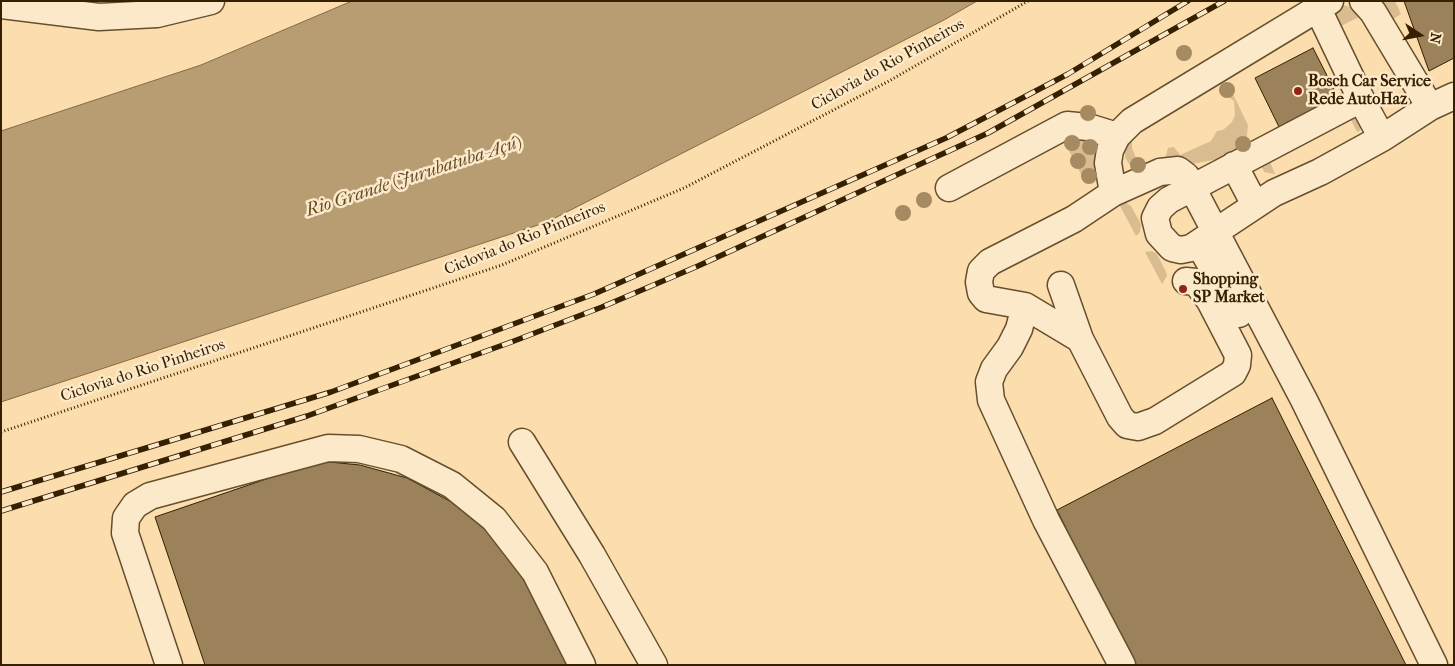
<!DOCTYPE html>
<html>
<head>
<meta charset="utf-8">
<style>
  body { margin:0 }
  #map { position:relative; width:1455px; height:666px; overflow:hidden; background:#fbddae; font-family:"IM FELL French Canon",serif }
  canvas { display:block }
  .frame { position:absolute; inset:0; border:2px solid #352000; pointer-events:none }
  .north { position:absolute; left:1395px; top:10px; width:50px; height:50px; -webkit-text-stroke:4px #fce9ca; paint-order:stroke; rotate:101deg; font-size:14px; font-weight:700; line-height:20px; text-align:center; color:#352000 }
  .north::after { content:''; display:block; margin:auto; width:18px; height:22px; background:#352000; clip-path:polygon(50% 0,100% 100%,50% 72%,0 100%) }
</style>
</head>
<body>
<div id="map">
<canvas width="1455" height="666"></canvas>
<div class="frame"></div>
<div class="north">N</div>
</div>
<script>
const context = document.querySelector('canvas').getContext('2d');
context.lineJoin = 'round';
function fill(path, color) { context.fillStyle = color; context.fill(path, 'evenodd'); }
const poly = rows => new Path2D(rows.map(r => 'M' + r).join(''));
function trace(path, color, width, dash) { context.strokeStyle = color; context.lineWidth = width; context.lineCap = dash ? 'butt' : 'round'; context.setLineDash(dash || []); context.stroke(path); }
function drawText(font, color, halo, rows, align = 'center') {
  context.font = font + ' "IM FELL French Canon",serif'; context.lineWidth = 5; context.setLineDash([]); context.textBaseline = 'middle'; context.strokeStyle = halo; context.fillStyle = color; for (const [text, x, y, turn = 0] of rows) {
    context.save(); context.translate(x, y); context.rotate((+turn || 0) * Math.PI / 180); context.textAlign = isNaN(turn) ? turn : align; if (halo) context.strokeText(text, 0, 0); context.fillText(text, 0, 0); context.restore();
  }
}
const green = poly([
  [1382,1,1395,1,1401,14,1392,20],
  [1344,5,1355,9,1361,16,1337,28,1333,12,1338,7],
  [1229,86,1248,125,1246,145,1234,156,1156,171,1141,171,1129,164,1125,157,1125,145,1132,139,1132,148,1136,158,1151,165,1166,156,1168,148,1174,147,1180,155,1211,141,1217,131,1223,130,1232,122,1235,115,1234,101,1219,90],
  [1350,109,1358,113,1362,121,1360,131,1357,132,1349,116,1268,157,1275,174,1264,172,1259,160,1264,152],
  [1061,135,1100,142,1100,176,1086,184],
  [1126,203,1131,206,1141,224,1140,232,1136,236,1119,204],
  [1152,251,1157,254,1166,272,1167,276,1162,284,1145,252]
]);
const water = poly([
  [352,1,977,1,944,20,547,222,1,402,1,131,201,65,352,1]
]);
const building = poly([
  [1404,1,1454,1,1454,58,1429,71,1404,1],
  [1313,48,1341,103,1282,133,1255,78,1313,48],
  [1272,398,1406,665,1134,665,1057,510,1272,398],
  [319,461,360,465,407,478,470,512,519,560,572,665,205,665,155,517,319,461]
]);
const path = poly([
  [1,432,502,265,684,188,889,81,1028,1]
]);
const minor = poly([
  [1363,1,1373,12,1430,107],
  [1,5,99,17,157,14,211,1],
  [1318,9,1361,99,1382,138],
  [1361,99,1169,200,1160,208,1155,218,1159,234,1172,248,1181,250,1191,248,1274,193,1320,172,1382,138,1430,107,1454,96],
  [1234,165,1255,205],
  [949,188,1067,125,1088,127,1117,136],
  [1113,193,1108,163,1110,150,1117,136,1132,121,1330,1],
  [1199,244,1239,314],
  [1186,281,1196,282,1210,301,1238,355,1237,365,1233,373,1155,421,1138,427,1127,425,1120,417,1080,339,1025,306,986,299,981,293,979,282,981,271,990,262,1074,219,1113,193,1160,172,1178,170,1186,176,1304,400,1434,665],
  [1061,285,1080,339],
  [1025,306,1019,329,1010,347,994,369,989,382,991,400,1046,520,1122,665],
  [522,442,592,555,654,665],
  [169,665,125,533,126,518,135,505,150,496,328,448,359,449,401,459,452,485,494,519,535,572,582,665]
]);
const rail = poly([
  [1,492,331,392,594,294,946,138,1068,74,1188,1],
  [1,511,307,416,514,341,602,307,698,266,988,133,1224,1]
]);
const trees = [
  [1184,53],
  [1227,90],
  [1088,113],
  [1072,143],
  [1243,144],
  [1090,147],
  [1078,161],
  [1138,165],
  [1089,176],
  [924,200],
  [903,213]
];
const markers = [
  [1298,91,5,"#8f2418"],
  [1183,289,5,"#8f2418"]
];
const streetNames = [
  ["Ciclovia do Rio Pinheiros",888,65,-29],
  ["Ciclovia do Rio Pinheiros",525,239,-22],
  ["Ciclovia do Rio Pinheiros",143,371,-18]
];
const poiNames = [
  ["Bosch Car Service",1308,82],
  ["Rede AutoHaz",1308,100],
  ["Shopping",1193,280],
  ["SP Market",1193,298]
];
const waterNames = [
  ["Rio Grande (Jurubatuba-Açú)",414,177,-18]
];
fill(green, '#d9bd90');
fill(water, '#b89d73');
trace(water, '#846b45', 1);
fill(building, '#9c825a');
trace(building, '#352000', 1);
trace(minor, '#664f2c', 29);
trace(path, '#352000', 3, [1, 2.5]);
trace(minor, '#fce9ca', 26);
trace(rail, '#352000', 5.5);
trace(rail, '#fce9ca', 4, [11]);
context.fillStyle = '#a58a62';
for (const [x, y] of trees) { context.beginPath(); context.arc(x, y, 8, 0, 2 * Math.PI); context.fill(); }
for (const [x, y, r, color] of markers) { const dot = new Path2D(); dot.arc(x, y, r, 0, 2 * Math.PI); context.fillStyle = color; context.fill(dot); trace(dot, '#fce9ca', 2); }
drawText('16px', '#352000', '#fce9ca', streetNames);
drawText('bold 16px', '#352000', '#fce9ca', poiNames, 'left');
drawText('italic 18px', '#634c28', '#fce9ca', waterNames);
</script>
</body>
</html>
